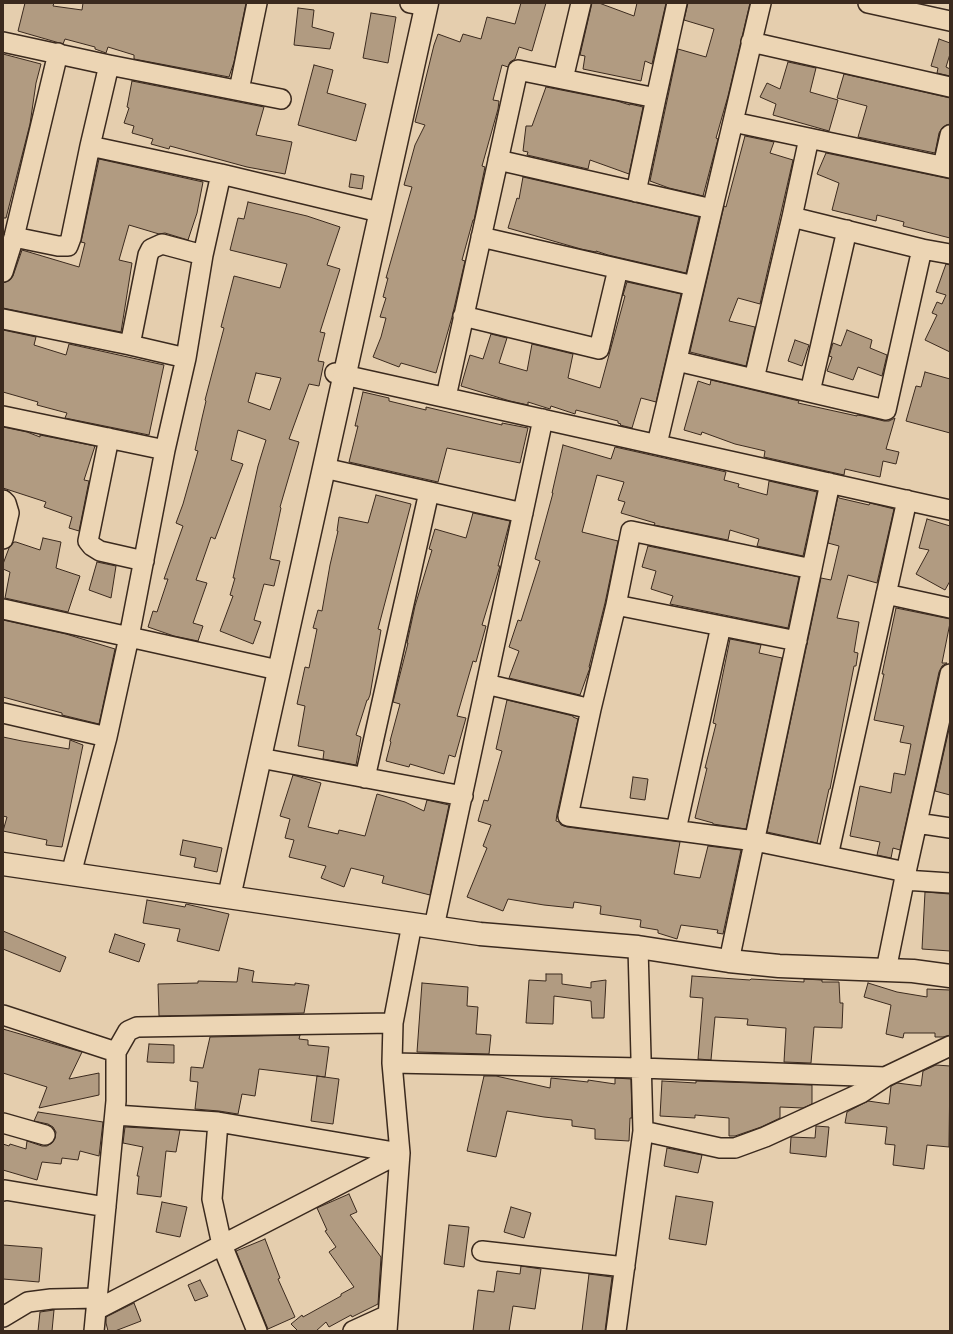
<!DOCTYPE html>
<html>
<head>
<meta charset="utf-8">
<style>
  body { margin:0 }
  #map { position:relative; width:953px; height:1334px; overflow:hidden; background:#e5ceae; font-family:Caveat,sans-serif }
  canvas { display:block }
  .frame { position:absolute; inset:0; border:4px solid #3b2a1e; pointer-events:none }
</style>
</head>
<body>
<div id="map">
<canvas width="953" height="1334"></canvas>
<div class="frame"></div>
</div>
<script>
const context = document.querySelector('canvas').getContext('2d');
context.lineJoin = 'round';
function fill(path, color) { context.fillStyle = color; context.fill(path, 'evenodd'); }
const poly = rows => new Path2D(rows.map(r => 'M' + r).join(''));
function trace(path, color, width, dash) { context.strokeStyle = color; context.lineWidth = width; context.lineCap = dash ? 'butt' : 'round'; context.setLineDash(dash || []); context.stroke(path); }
const building = poly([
  [25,3,54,3,53,6,82,10,83,3,246,3,234,62,229,77,134,59,134,55,108,47,106,53,95,49,95,47,65,39,63,44,18,31,25,3],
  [521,3,546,3,532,51,519,47,515,59,510,62,508,67,502,65,493,100,499,101,498,109,482,166,485,167,474,220,473,220,462,260,465,261,452,317,436,373,401,363,399,367,373,357,381,337,386,318,380,317,386,298,383,297,388,278,386,278,412,187,404,185,415,145,425,125,415,122,434,45,438,34,460,42,463,34,481,39,487,17,515,24,521,3],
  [592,3,599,3,634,16,637,3,666,3,652,64,645,61,641,81,583,69,585,56,580,55,592,3],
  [688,3,750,3,728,96,716,138,718,139,703,196,669,188,650,181,678,49,706,57,714,29,684,20,688,3],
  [298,8,314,10,312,27,334,33,330,49,294,45,298,8],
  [371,13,396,17,388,63,363,58,371,13],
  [939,39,950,43,950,54,946,67,950,69,950,76,937,73,938,68,931,66,939,39],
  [3,54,41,64,36,83,30,124,6,218,3,218,3,54],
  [788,62,816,68,810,92,838,100,829,131,773,115,776,104,760,97,767,83,780,89,788,62],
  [314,65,333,70,327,93,366,104,356,141,298,125,314,65],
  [844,74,950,98,950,124,946,125,942,128,939,133,935,153,858,137,867,106,837,98,844,74],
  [132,81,264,107,256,135,292,142,285,174,247,167,170,146,169,149,151,144,153,139,132,133,134,126,124,123,129,108,127,107,132,81],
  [546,87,617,101,630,105,630,104,643,107,629,174,590,160,588,169,527,155,528,152,523,151,526,126,532,126,546,87],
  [745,136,774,142,770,153,793,160,760,304,738,298,729,321,755,327,746,366,690,352,724,206,726,207,745,136],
  [826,153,950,179,950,238,903,226,904,222,877,215,876,221,832,210,839,183,817,174,826,153],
  [99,159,203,182,197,213,188,240,165,233,159,234,129,225,119,260,132,263,121,332,3,308,3,283,10,280,13,276,22,250,79,267,85,243,81,242,99,159],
  [351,174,364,176,362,189,349,187,351,174],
  [523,177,699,217,686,273,608,255,596,251,596,252,581,249,508,228,517,198,519,199,523,177],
  [248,202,307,216,340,227,327,265,340,269,320,332,325,333,318,361,324,362,319,386,309,384,289,439,299,442,280,507,281,508,270,559,280,561,274,586,264,584,254,620,261,622,253,644,220,631,233,596,230,595,235,578,233,578,258,466,266,440,238,430,231,460,243,464,215,539,211,537,196,580,207,583,193,623,203,626,198,641,174,636,148,627,153,611,157,612,168,579,164,579,183,526,176,523,183,504,198,451,195,450,202,418,206,401,205,400,224,328,221,327,234,276,280,288,287,264,230,250,238,218,244,219,248,202],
  [256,373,281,378,270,410,248,402,256,373],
  [946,264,950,265,950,352,925,340,937,315,932,313,937,302,942,304,946,295,936,292,946,264],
  [627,282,681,294,656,402,641,398,632,428,620,425,621,424,618,423,618,421,576,410,575,414,551,406,550,409,528,402,528,405,510,401,461,386,470,355,483,359,491,334,507,338,499,363,527,371,532,344,573,354,568,378,600,388,625,296,623,295,627,282],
  [3,330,36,337,34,345,66,355,69,344,164,365,149,435,65,418,67,413,37,405,38,402,3,392,3,330],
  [847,330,872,340,870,348,887,355,882,376,858,367,853,380,827,371,832,357,829,356,833,343,841,346,847,330],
  [795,340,809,345,802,366,788,361,795,340],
  [925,372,950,379,950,433,906,421,916,386,921,387,925,372],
  [711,380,799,401,798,403,857,416,857,415,863,416,884,421,889,421,895,418,886,449,899,452,896,464,883,461,880,477,845,469,844,475,764,457,765,451,735,444,702,432,701,435,684,430,698,381,710,385,711,380],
  [363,392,389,398,389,401,426,410,426,407,502,425,502,423,528,428,520,463,447,448,438,482,349,462,358,426,355,426,363,392],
  [3,427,27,432,40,437,40,435,95,446,84,480,89,481,79,531,69,528,72,517,44,507,46,502,3,488,3,427],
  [563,445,611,459,615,447,709,468,726,472,724,480,739,484,738,487,767,495,769,481,817,492,803,556,757,546,759,539,730,530,728,540,654,525,655,523,621,513,625,502,618,500,624,482,597,475,582,532,618,541,605,603,589,667,590,668,588,673,580,695,509,678,519,651,509,647,518,620,521,621,540,561,535,559,553,493,552,493,563,445],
  [376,495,411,504,378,629,381,630,370,695,368,700,367,700,356,735,361,737,356,765,323,759,324,751,298,746,305,706,297,704,305,667,309,668,317,629,313,628,318,610,322,611,330,565,338,531,337,531,339,517,368,523,376,495],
  [838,496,839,498,869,505,870,503,894,509,877,583,848,575,837,618,859,622,854,652,858,653,856,666,854,666,830,789,829,789,817,843,767,832,821,578,831,580,839,546,828,543,838,496],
  [473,513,510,521,498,566,500,566,482,625,486,626,476,662,473,661,457,716,466,718,455,757,449,755,444,774,410,764,409,767,386,761,391,742,390,741,400,704,393,702,408,643,407,643,415,606,432,550,429,549,435,529,466,538,473,513],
  [927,519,950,526,950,581,945,590,916,574,929,550,919,548,927,519],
  [43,538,61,542,56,568,80,576,68,612,5,598,10,572,3,569,3,564,9,548,14,542,16,542,40,550,43,538],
  [648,546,799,577,788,628,670,604,673,596,651,589,656,571,642,567,648,546],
  [97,562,116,566,111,598,89,590,97,562],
  [896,608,950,619,950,623,942,663,947,663,942,666,939,672,900,850,893,848,891,858,877,855,880,842,850,836,860,786,891,793,894,773,905,775,911,744,900,742,904,726,874,720,884,674,882,674,896,608],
  [3,620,66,634,115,649,99,724,62,715,62,713,3,697,3,620],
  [730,639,761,645,759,653,782,658,746,829,713,824,713,823,695,818,707,768,705,768,716,724,713,723,730,639],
  [507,700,573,716,573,717,578,719,557,814,556,821,559,822,561,825,567,827,680,842,674,874,700,878,708,846,741,850,723,934,717,933,718,930,681,925,677,939,658,933,658,930,640,927,641,920,600,914,601,906,574,902,573,908,544,905,508,899,503,911,467,897,487,848,483,846,491,825,478,821,484,800,488,801,502,751,496,749,507,700],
  [950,725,950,795,935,791,950,725],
  [3,737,22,741,69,749,70,740,83,745,62,847,46,845,47,840,3,831,7,817,3,816,3,737],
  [293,775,321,783,308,827,338,834,339,830,365,836,377,794,405,802,424,811,427,800,449,805,430,895,382,883,384,876,351,868,344,887,321,878,326,866,289,857,294,840,285,838,290,819,280,816,293,775],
  [633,777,648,779,645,800,630,798,633,777],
  [183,840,222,848,217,872,194,867,196,858,180,855,183,840],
  [925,892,950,894,950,951,922,949,925,892],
  [147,900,185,907,186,904,229,914,219,951,177,941,180,929,143,923,147,900],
  [3,931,66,957,60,972,3,949,3,931],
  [115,934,145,944,139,962,109,952,115,934],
  [239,968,254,971,252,982,295,985,295,983,309,985,304,1013,159,1016,158,984,198,983,198,981,237,982,239,968],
  [546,974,562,974,562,984,591,988,591,982,606,980,604,1018,592,1018,591,1001,554,996,553,1024,526,1023,529,980,546,981,546,974],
  [692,976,750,980,751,979,804,982,804,979,822,980,822,982,839,982,840,1003,843,1003,842,1028,814,1027,811,1063,784,1062,786,1028,747,1025,748,1019,715,1017,711,1060,698,1059,703,998,690,997,692,976],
  [422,983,468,987,467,1006,478,1007,476,1034,491,1035,489,1054,417,1052,422,983],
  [868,983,897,992,927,997,927,989,950,990,950,1035,943,1037,935,1037,935,1033,904,1033,903,1038,886,1034,891,1005,864,997,868,983],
  [3,1029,82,1052,69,1079,99,1073,99,1095,39,1108,47,1087,3,1073,3,1029],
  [300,1035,299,1039,308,1040,308,1045,329,1047,325,1077,259,1069,255,1096,242,1094,238,1114,219,1111,195,1109,198,1082,190,1081,191,1067,203,1068,210,1037,300,1035],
  [149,1044,174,1045,174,1063,147,1062,149,1044],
  [936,1065,950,1066,949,1147,927,1145,924,1169,893,1165,895,1145,885,1144,887,1127,845,1123,847,1112,868,1101,889,1104,891,1086,897,1083,921,1086,923,1071,936,1065],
  [317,1076,339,1079,333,1124,311,1121,317,1076],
  [484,1076,496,1076,550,1088,551,1078,588,1082,588,1080,615,1084,615,1078,631,1079,632,1118,630,1118,629,1141,595,1139,595,1129,572,1126,572,1120,544,1117,507,1111,496,1157,467,1151,484,1076],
  [662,1081,696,1083,696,1081,812,1085,812,1104,803,1108,780,1107,780,1118,761,1127,735,1136,729,1136,729,1118,695,1115,695,1118,660,1116,662,1081],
  [38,1112,103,1122,99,1156,80,1151,78,1160,62,1158,61,1164,42,1162,37,1180,3,1170,3,1144,9,1146,10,1144,26,1149,27,1141,42,1146,47,1146,52,1143,55,1138,56,1132,53,1127,48,1124,34,1121,38,1112],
  [816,1126,829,1127,826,1157,790,1153,791,1137,815,1138,816,1126],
  [125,1127,180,1130,176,1152,166,1151,161,1197,137,1194,139,1176,137,1176,143,1147,123,1143,125,1127],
  [667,1148,702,1155,698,1173,664,1166,667,1148],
  [349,1194,357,1212,350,1215,381,1257,378,1304,352,1317,351,1315,329,1327,326,1322,316,1331,298,1331,291,1324,302,1315,303,1317,341,1296,341,1294,354,1287,329,1252,336,1247,325,1231,327,1230,317,1208,349,1194],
  [676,1196,713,1202,706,1245,669,1239,676,1196],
  [162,1202,187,1207,180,1237,156,1232,162,1202],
  [511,1207,531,1213,524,1238,504,1232,511,1207],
  [449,1225,469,1227,464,1267,444,1264,449,1225],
  [265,1239,280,1278,278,1279,295,1317,268,1329,236,1251,265,1239],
  [3,1245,42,1248,39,1282,3,1279,3,1245],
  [521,1266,541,1269,535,1309,513,1306,509,1331,473,1331,478,1290,494,1292,497,1271,520,1274,521,1266],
  [589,1274,612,1277,605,1331,582,1331,589,1274],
  [200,1280,208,1296,195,1301,188,1285,200,1280],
  [134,1303,141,1321,115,1331,108,1331,106,1323,106,1317,134,1303],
  [54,1310,52,1331,38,1331,40,1312,54,1310]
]);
const minor = poly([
  [410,3,426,6],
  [868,3,950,21],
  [3,42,109,65,281,99],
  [751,42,950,87],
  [563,79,581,3],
  [239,90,257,3],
  [733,122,950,168],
  [809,138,792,217,922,249],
  [90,146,221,174],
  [498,160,712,209],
  [943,166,950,135],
  [636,192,656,98],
  [14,237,58,246,68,246,71,238,90,146,109,65],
  [481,237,694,286],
  [3,272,14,237,58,53],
  [463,316,599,349,618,269],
  [3,319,130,345,186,358],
  [130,345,148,255,151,249,162,244,203,255],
  [677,361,886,410,922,249,950,254],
  [335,373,950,510],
  [754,379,792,217],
  [810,392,847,230],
  [446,397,518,70,656,98,677,3],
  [3,416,165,450],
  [109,438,88,541,92,546,100,551,144,561],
  [657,444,761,3],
  [324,468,523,513],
  [3,500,6,503,9,513,3,539],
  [886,594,950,608],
  [616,605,631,531,812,569],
  [3,609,269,668],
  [486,684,591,709,568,816,755,841,906,872,886,970],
  [591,709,616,605,797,641],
  [3,713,107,737],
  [260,758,463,796],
  [365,778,429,492],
  [917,823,950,828],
  [676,830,721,626],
  [828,856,907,500],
  [906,872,950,674],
  [71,874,107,737,129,637,165,450,186,358,203,255,221,174,371,210],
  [904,880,950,883],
  [434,927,543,419],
  [729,961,830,483],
  [3,1015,116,1052,128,1031,137,1027,393,1023,412,924],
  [392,1063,641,1068,885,1077],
  [115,1115,218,1122,400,1153,392,1063,393,1023],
  [218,1122,212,1199,222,1245,257,1331],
  [3,1123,45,1135],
  [643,1131,720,1148,735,1148,765,1137,861,1093,885,1077,950,1046],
  [3,1191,5,1190,106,1207],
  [482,1251,625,1267],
  [96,1310,400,1153],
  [3,1317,28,1302,51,1299,97,1298],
  [94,1331,116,1101,116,1052],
  [353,1331,388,1315],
  [387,1331,400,1153],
  [616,1331,643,1131,638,947]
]);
const tertiary = poly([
  [3,864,480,934,638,947,729,961,779,966,913,971,950,976],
  [229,897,427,3]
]);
fill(building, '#b19b81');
trace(building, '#3b2a1e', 1);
trace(minor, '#3b2a1e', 22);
trace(tertiary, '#3b2a1e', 25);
trace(minor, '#ecd5b4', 19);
trace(tertiary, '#ecd5b4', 22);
</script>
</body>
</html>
